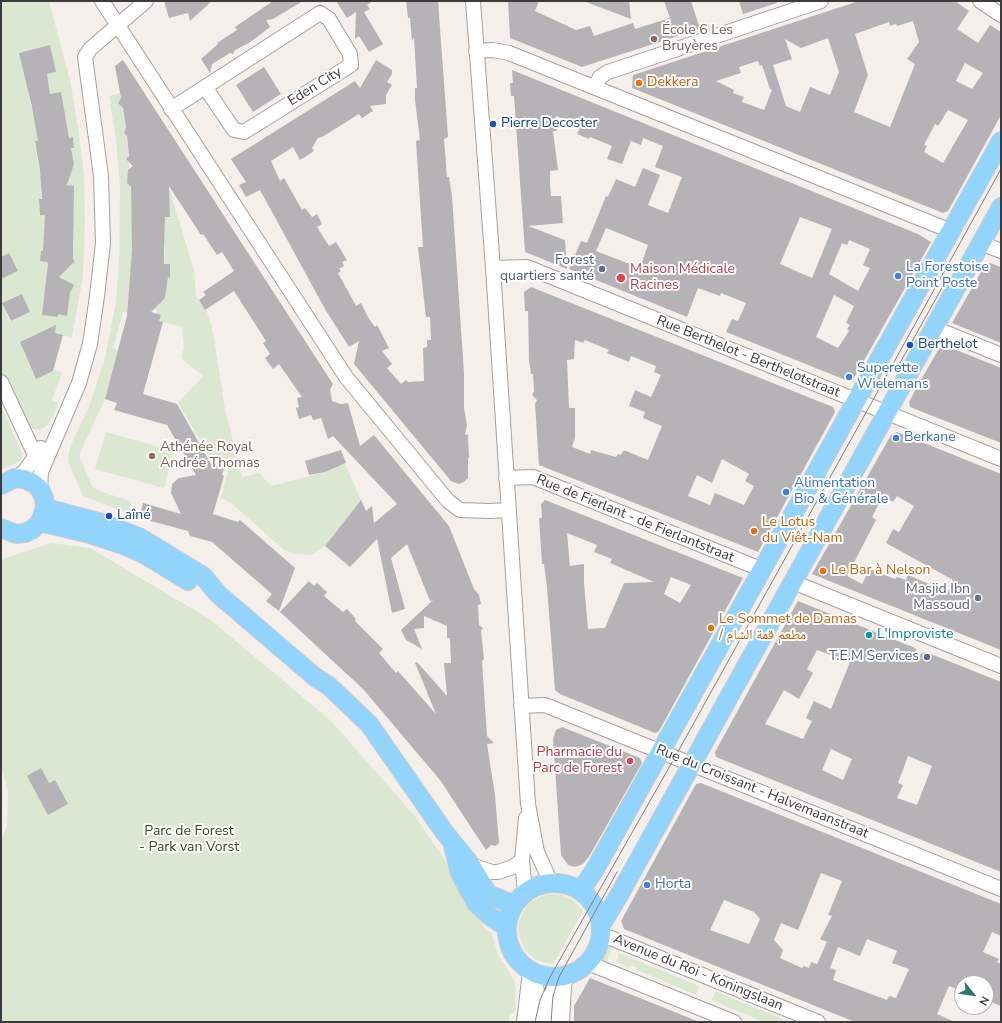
<!DOCTYPE html>
<html>
<head>
<meta charset="utf-8">
<style>
  body { margin:0 }
  #map { position:relative; width:1002px; height:1023px; overflow:hidden; background:#f4efeb; font-family:"Nunito Sans",sans-serif }
  canvas { display:block }
  .frame { position:absolute; inset:0; border:2px solid #3d3b3a; pointer-events:none }
  .north { position:absolute; left:954px; top:975px; width:40px; height:40px; box-sizing:border-box; background:#fff; border:1px solid #b1b1b0; border-radius:50%; rotate:120deg; font-size:11px; font-weight:700; line-height:16px; text-align:center; color:#3d3b3a }
  .north::after { content:''; display:block; margin:auto; width:14px; height:18px; background:#2f766d; clip-path:polygon(50% 0,100% 100%,50% 72%,0 100%) }
</style>
</head>
<body>
<div id="map">
<canvas width="1002" height="1023"></canvas>
<div class="frame"></div>
<div class="north">N</div>
</div>
<script>
const context = document.querySelector('canvas').getContext('2d');
context.lineJoin = 'round';
function fill(path, color) { context.fillStyle = color; context.fill(path, 'evenodd'); }
const poly = rows => new Path2D(rows.map(r => 'M' + r).join(''));
function trace(path, color, width, dash) { context.strokeStyle = color; context.lineWidth = width; context.lineCap = dash ? 'butt' : 'round'; context.setLineDash(dash || []); context.stroke(path); }
function drawText(font, color, halo, rows, align = 'center') {
  context.font = font + ' "Nunito Sans","Noto Naskh Arabic",sans-serif'; context.lineWidth = 4; context.setLineDash([]); context.textBaseline = 'middle'; context.strokeStyle = halo; context.fillStyle = color; for (const [text, x, y, turn = 0] of rows) {
    context.save(); context.translate(x, y); context.rotate((+turn || 0) * Math.PI / 180); context.textAlign = isNaN(turn) ? turn : align; if (halo) context.strokeText(text, 0, 0); context.fillText(text, 0, 0); context.restore();
  }
}
const green = poly([
  [1,1,49,1,70,80,78,127,84,174,85,222,83,276,72,337,41,332,20,342,36,379,55,370,62,373,52,400,59,403,49,424,40,430,33,429,25,423,1,371,1,279,18,271,9,253,1,257],
  [50,45,56,72,35,77,19,53],
  [50,92,50,94,31,107,29,95],
  [73,137,74,148,69,149,74,159,74,166,39,170,35,141],
  [68,182,68,185,74,186,74,197,41,199,41,186],
  [44,226,74,230,73,259,75,261,69,267,47,264,47,262,40,261,41,251,44,251],
  [46,282,49,282,67,315,58,314,57,317,42,315,48,290,45,290],
  [22,294,30,312,10,322,2,303],
  [120,93,126,129,125,133,127,137,132,208,130,210,132,216,132,249,128,312,123,312,113,348,118,350,105,399,80,453,80,458,92,486,97,490,130,501,131,504,128,513,83,496,69,464,68,458,70,447,90,404,105,358,116,302,119,260,120,189,116,139,109,96],
  [169,187,194,271,196,296,207,312,213,332,225,409,242,477,259,473,271,486,325,472,345,464,361,500,325,546,311,555,294,554,283,549,231,503,221,498,229,467,212,461,178,403,203,376,181,358,184,348,182,327,159,321,161,315,156,314,157,310,149,308,150,306,157,307,158,300,164,300,166,293,162,293,164,277,170,277,170,264,164,264,165,251,161,228,165,228,165,223,159,217,170,217],
  [1,405,23,455,20,461,1,470],
  [106,432,174,451,164,488,95,469],
  [51,543,90,548,211,620,331,721,414,815,445,860,459,886,485,921,482,925,492,934,498,955,515,982,516,1010,509,1016,509,1022,1,1022,1,840,7,826,8,792,1,764,1,561,5,558],
  [553,894,562,895,572,899,583,911,553,964,548,963,536,960,525,950,519,936,518,926,521,916,528,904,541,896],
  [607,944,614,944,605,965,599,960],
  [619,953,699,986,696,995,637,970,638,968,631,965,629,967,616,962],
  [715,991,790,1022,764,1022,711,1000,715,994]
]);
const building = poly([
  [164,1,212,1,190,21,188,13,169,18],
  [273,1,303,1,273,19,266,20,270,27,249,43,235,50,233,54,230,53,212,64,210,73,201,59,218,44,217,43,237,30,235,27],
  [336,1,373,1,367,5,370,9,364,12,383,44,369,52,359,36,355,39,356,12,347,18],
  [406,1,438,1,448,137,444,139,447,177,449,177,452,196,464,373,464,408,467,425,465,434,468,435,469,458,468,458,468,478,464,482,459,484,451,481,354,364,359,341,349,347,325,309,260,190,246,197,239,185,246,182,231,159,355,81,360,88,376,60,392,70,392,74,387,82,392,85,386,95,386,104,370,106,373,111,362,118,359,114,322,137,318,138,312,148,314,151,300,160,293,147,271,161,280,181,284,178,302,210,305,208,312,217,317,214,322,224,317,227,329,246,336,242,347,260,342,262,344,266,339,269,341,271,338,273,356,306,361,303,369,319,375,327,377,325,389,348,382,351,392,364,387,368,401,384,406,380,408,382,424,381,423,348,427,347,427,340,431,340,430,317,426,317,418,247,423,247,416,141,420,140,415,100,415,88,417,88,414,38,412,41,410,18,408,18],
  [508,1,539,1,535,11,576,30,590,26,594,36,633,23,635,29,670,18,664,1,691,1,700,29,582,67,510,38],
  [586,1,629,1,631,19,586,2],
  [739,1,776,1,777,3,743,14],
  [859,1,955,1,969,11,957,29,978,43,990,25,1001,32,1001,115,948,211,943,213,632,88,633,75],
  [913,21,919,42,907,59,915,64,890,127,854,112,868,75,855,34,889,22,890,26,896,24,897,26],
  [828,38,839,72,830,95,810,87,800,112,786,106,773,65,792,59,785,39,801,48],
  [758,61,760,66,762,65,770,89,772,90,764,110,742,102,744,97,733,93,734,90,716,81,741,73,739,67],
  [965,63,983,73,972,89,956,81],
  [948,110,968,120,943,163,924,152,927,146,924,145,935,124,938,126],
  [50,45,56,72,47,74,50,94,61,92,69,138,73,137,74,148,71,148,74,164,67,185,74,186,73,259,75,261,59,277,74,285,70,293,67,316,58,314,58,317,42,315,48,264,47,262,40,261,41,251,43,251,45,215,40,215,39,199,42,199,40,170,35,141,38,141,32,107,19,53],
  [123,60,331,381,333,384,330,389,332,401,341,404,348,403,360,446,374,435,449,526,474,589,479,595,481,604,478,605,479,625,483,628,481,631,484,659,482,661,487,736,494,743,487,744,495,795,499,843,495,846,491,845,486,850,440,780,363,689,280,612,309,581,314,586,317,583,327,592,324,596,343,612,347,609,356,619,355,621,383,649,379,653,396,673,398,671,436,714,415,663,417,662,447,696,444,663,451,663,450,638,447,638,447,626,424,616,424,628,414,629,422,649,406,640,401,630,433,600,430,601,407,544,391,558,405,609,392,613,377,539,350,567,325,546,361,500,366,511,372,506,374,523,397,504,333,436,328,439,321,418,313,420,311,415,299,419,296,408,299,407,297,398,302,397,279,364,273,369,265,358,270,354,263,343,266,341,234,291,205,310,199,300,206,295,203,292,234,271,222,252,217,255,203,234,201,235,169,186,170,217,165,217,164,250,164,264,170,264,170,278,168,277,165,298,151,312,161,315,159,321,163,322,143,394,177,404,211,464,224,468,222,475,224,476,213,514,238,522,240,520,295,568,279,611,266,601,272,594,212,542,190,536,188,531,139,518,143,503,181,514,171,493,172,484,179,478,196,475,167,425,114,410,117,403,105,399,127,316,132,249,131,187,127,183,128,170,133,166,126,159,129,156,127,136,124,133,126,128,123,108,118,103,121,98,115,66],
  [264,67,281,94,253,112,236,85],
  [512,70,918,234,931,242,853,380,848,381,726,332,732,319,738,321,746,303,721,293,720,296,698,288,687,317,569,269,581,241,587,243,606,196,608,197,616,179,635,187,643,168,660,175,648,205,668,213,682,177,655,167,663,146,643,138,641,145,631,141,622,164,607,159,612,146,590,137,589,139,577,134,581,126,556,116,557,131,553,131,558,170,550,171,550,185,551,196,561,196,563,223,528,226,565,240,567,269,525,252,514,96,511,96,510,83,513,83],
  [800,217,832,229,812,278,780,264],
  [606,228,648,245,640,268,596,251],
  [849,240,870,249,863,265,870,268,858,291,829,274,842,243,847,245],
  [834,295,854,306,846,323,850,325,847,329,849,331,838,348,816,337],
  [9,253,18,271,1,279,1,257],
  [990,263,1001,267,1001,343,952,323,985,265],
  [531,287,833,407,835,412,758,552,539,465,535,404,537,400,532,395,534,391,533,374,531,374,529,360,528,311,525,311,524,292],
  [575,340,583,343,585,340,609,350,607,353,629,362,631,356,656,366,654,372,661,375,651,397,635,390,629,406,645,412,643,418,662,426,648,460,626,451,623,451,621,455,618,454,616,457,591,450,590,454,572,447,575,438,575,408,569,408,567,360,574,359],
  [722,459,749,474,745,481,754,486,744,505,715,493,710,505,688,496,697,475,712,483],
  [22,294,30,312,11,321,2,303],
  [56,325,55,333,63,335,53,371,36,379,20,342],
  [944,345,1001,368,1001,443,910,407,909,402,918,385,940,347],
  [897,432,1001,474,1001,650,812,574,891,435],
  [883,496,893,502,897,496,914,506,899,532,893,529,886,543,953,580,948,592,908,575,906,580,897,577,895,579,870,569,862,584,847,576,876,520,872,517],
  [341,450,346,463,325,472,309,475,305,461],
  [545,500,743,578,659,731,655,733,560,694,555,690,547,587,544,564,542,564,539,518,542,518,541,504],
  [567,533,597,545,594,552,612,559,610,563,654,582,624,583,605,628,588,629,584,583,584,564,570,566],
  [671,577,691,585,680,603,664,594],
  [798,601,915,648,918,655,926,652,1001,682,1001,872,716,757,715,752],
  [817,650,850,662,831,709,814,701,806,718,812,721,803,739,765,724,784,690,799,699,813,673,807,669],
  [831,749,852,759,843,780,822,770],
  [908,756,932,766,917,805,897,798,903,785,898,783],
  [562,727,640,758,642,763,590,855,583,864,575,867,568,865,561,855,553,739,556,730],
  [41,768,49,783,55,780,68,804,48,815,27,776],
  [701,783,1001,904,1001,936,992,932,983,952,999,959,997,962,1001,964,1001,1006,986,1000,986,983,962,983,962,991,949,986,937,1014,955,1022,855,1022,624,929,621,921,696,784],
  [821,873,842,881,828,915,832,916,820,939,827,942,817,964,811,962,809,968,804,966,802,968,780,958,783,950,774,940,781,923,798,930],
  [724,900,754,912,760,919,749,944,710,930],
  [867,939,897,951,892,963,909,969,896,998,889,996,887,1000,833,980,836,970,830,968,838,947,860,956],
  [590,978,697,1021,697,1022,574,1022,574,1006]
]);
const minor = poly([
  [102,1,346,377,448,501,460,510,490,511,508,510],
  [473,1,493,268,528,804,537,852,551,883],
  [980,1,1001,15],
  [476,51,493,50,509,53,951,231],
  [595,87,600,77,608,72,821,1],
  [171,109,320,13,329,19,350,54,351,65,244,132,234,130,205,87],
  [981,243,1001,251],
  [493,268,527,267,1001,459],
  [934,328,1001,355],
  [1,382,35,455],
  [15,478,24,472,41,448],
  [506,478,533,477,763,570],
  [40,489,41,472,79,383,90,344,97,296,103,243,101,176,85,57,90,49,146,1],
  [793,582,1001,666],
  [521,706,545,705,1001,889],
  [471,865,492,872,498,872,513,867,522,860],
  [525,893,522,860,526,818],
  [601,934,818,1022],
  [588,963,734,1022],
  [531,971,540,1000,536,1022],
  [524,1022,530,972],
  [549,1022,551,995,559,977],
  [562,1022,564,985,567,975]
]);
const major = poly([
  [1,485,15,478,24,479,33,483,40,489,44,498,45,508,40,522,33,529,25,533,16,534,1,528],
  [45,508,102,523,139,537,203,576,218,594,315,677,329,686,369,724,445,833,471,865,488,894,514,905],
  [40,522,90,534,126,546,144,554,188,581],
  [453,846,460,873,476,903,491,917,507,927],
  '507 930a47 47 0 1 1 94 0a47 47 0 1 1-94 0Z',
  [579,890,585,884,594,871,1001,141],
  [601,925,618,897,1001,207]
]);
const tram = poly([
  [900,363,943,286],
  [535,1022,540,1000,550,977,675,757,1001,169],
  [551,1022,553,996,559,977,617,872]
]);
const markers = [
  [654,39,4,"#8d6e63"],
  [639,83,4,"#e8710a"],
  [493,124,4,"#1a4fb4"],
  [602,269,4,"#5c6f8a"],
  [898,276,4,"#3f7fe0"],
  [621,278,5,"#e0444e"],
  [910,345,4,"#1a4fb4"],
  [849,377,4,"#3f7fe0"],
  [896,438,4,"#3f7fe0"],
  [152,456,4,"#8d6e63"],
  [786,492,4,"#3f7fe0"],
  [109,516,4,"#1a4fb4"],
  [754,531,4,"#e8710a"],
  [823,571,4,"#e8710a"],
  [978,598,4,"#6b7280"],
  [711,628,4,"#e8710a"],
  [869,635,4,"#0f9aa8"],
  [927,657,4,"#5c6f8a"],
  [630,761,4,"#e0444e"],
  [647,885,4,"#3f7fe0"]
];
const educationNames = [
  ["École 6 Les",662,31],
  ["Bruyères",662,47],
  ["Athénée Royal",160,448],
  ["Andrée Thomas",160,464]
];
const foodNames = [
  ["Dekkera",647,83],
  ["Le Lotus",762,523],
  ["du Viêt-Nam",762,539],
  ["Le Bar à Nelson",831,571],
  ["Le Sommet de Damas",719,620],
  ["/ مطعم قمة الشام",719,636]
];
const streetNames = [
  ["Eden City",315,87,-32],
  ["Rue Berthelot - Berthelotstraat",748,357,22],
  ["Rue de Fierlant - de Fierlantstraat",635,519,22],
  ["Rue du Croissant - Halvemaanstraat",762,792,22],
  ["Avenue du Roi - Koningslaan",698,973,22]
];
const transitNames = [
  ["Pierre Decoster",501,124],
  ["Berthelot",918,345],
  ["Laîné",117,516]
];
const serviceNames = [
  ["Forest",594,261],
  ["quartiers santé",594,277],
  ["T.E.M Services",919,657]
];
const shopNames = [
  ["La Forestoise",906,268],
  ["Point Poste",906,284],
  ["Superette",857,369],
  ["Wielemans",857,385],
  ["Berkane",904,438],
  ["Alimentation",794,484],
  ["Bio & Générale",794,500],
  ["Horta",655,885]
];
const healthNames = [
  ["Maison Médicale",630,270],
  ["Racines",630,286],
  ["Pharmacie du",622,753,"right"],
  ["Parc de Forest",622,769,"right"]
];
const worshipNames = [
  ["Masjid Ibn",970,590],
  ["Massoud",970,606]
];
const cultureNames = [
  ["L'Improviste",877,635]
];
const parkNames = [
  ["Parc de Forest",189,832],
  ["- Park van Vorst",189,848]
];
fill(green, '#dce7d1');
fill(building, '#b6b3b7');
trace(minor, '#a5a09d', 16);
trace(major, '#cdcccc', 20);
trace(minor, '#fff', 14);
trace(major, '#92d4fb', 18);
trace(tram, '#84817f', 1);
for (const [x, y, r, color] of markers) { const dot = new Path2D(); dot.arc(x, y, r, 0, 2 * Math.PI); context.fillStyle = color; context.fill(dot); trace(dot, '#fff', 1.5); }
drawText('14px', '#785e54', '#fff', educationNames, 'left');
drawText('14px', '#c56008', '#fff', foodNames, 'left');
drawText('14px', '#3d3b3a', '#fff', streetNames);
drawText('14px', '#164399', '#fff', transitNames, 'left');
drawText('14px', '#4e5e75', '#fff', serviceNames, 'right');
drawText('14px', '#366cbe', '#fff', shopNames, 'left');
drawText('14px', '#be3a42', '#fff', healthNames, 'left');
drawText('14px', '#5b616d', '#fff', worshipNames, 'right');
drawText('14px', '#0d838f', '#fff', cultureNames, 'left');
drawText('14px', '#364c19', '#fff', parkNames);
</script>
</body>
</html>
